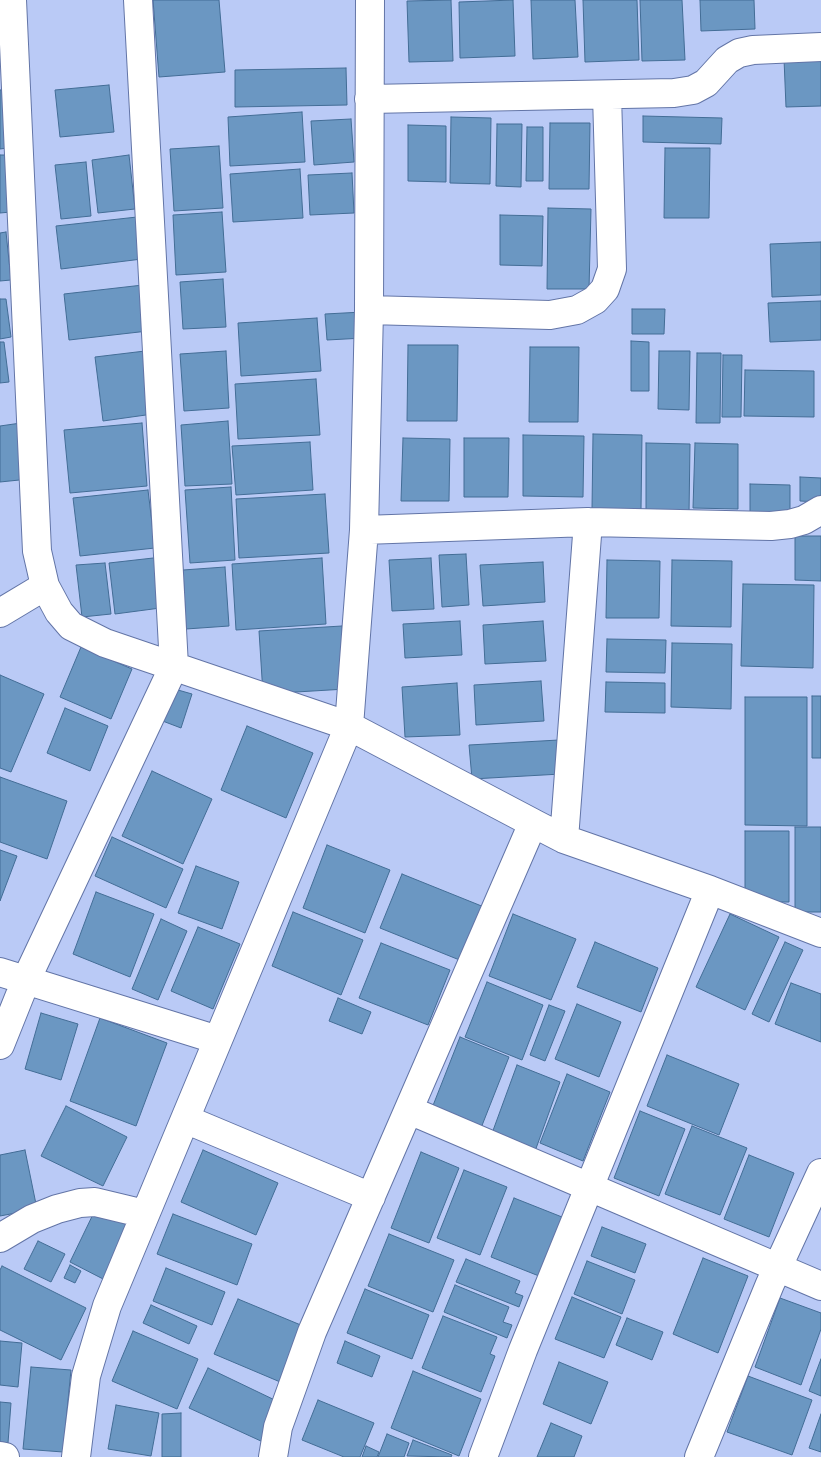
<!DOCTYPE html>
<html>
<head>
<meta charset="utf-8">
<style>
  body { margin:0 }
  canvas { display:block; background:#bacaf6 }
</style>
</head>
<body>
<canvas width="821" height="1457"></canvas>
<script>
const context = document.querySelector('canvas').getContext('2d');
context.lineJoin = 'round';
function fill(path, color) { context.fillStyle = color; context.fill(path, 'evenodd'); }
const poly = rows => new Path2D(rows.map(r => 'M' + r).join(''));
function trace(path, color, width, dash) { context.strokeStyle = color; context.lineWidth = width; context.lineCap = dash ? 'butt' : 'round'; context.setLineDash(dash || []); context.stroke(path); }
const building = poly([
  [153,0,219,0,225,72,159,77,153,0],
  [451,0,453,61,409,62,407,1,451,0],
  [513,0,515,56,460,58,459,2,513,0],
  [531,0,575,0,578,57,533,59,531,0],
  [583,0,637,0,639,60,585,62,583,0],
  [640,0,682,0,685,60,642,61,640,0],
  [700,0,754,0,755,29,701,31,700,0],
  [821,58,821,106,786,107,784,59,821,58],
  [346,68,347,105,235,107,235,70,346,68],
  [109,85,114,132,60,137,55,90,109,85],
  [9,89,15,147,0,149,0,90,9,89],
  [302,112,305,162,230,166,228,117,302,112],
  [643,116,722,118,721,144,643,142,643,116],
  [451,117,491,118,490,184,450,183,451,117],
  [351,119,354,162,314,165,311,121,351,119],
  [550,123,590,123,589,189,549,189,550,123],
  [497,124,522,124,521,187,496,186,497,124],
  [408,125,446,126,446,182,408,181,408,125],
  [527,127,543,127,543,181,526,181,527,127],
  [219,146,223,208,174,211,170,149,219,146],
  [665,148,710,148,709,218,664,218,665,148],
  [0,155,5,155,11,212,0,213,0,155],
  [129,155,135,209,98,213,92,160,129,155],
  [86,162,91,216,61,219,55,165,86,162],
  [300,169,303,218,233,222,230,174,300,169],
  [352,173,354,213,310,215,308,175,352,173],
  [548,208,591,209,589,289,547,289,548,208],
  [222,212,226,272,176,275,173,215,222,212],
  [500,215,543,216,542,266,500,265,500,215],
  [137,217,142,259,61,269,56,226,137,217],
  [6,232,11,280,0,281,0,233,6,232],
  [821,242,821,295,772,297,770,244,821,242],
  [223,279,226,327,183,329,180,282,223,279],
  [143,285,148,331,69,340,64,294,143,285],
  [0,299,6,299,11,337,0,339,0,299],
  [821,301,821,340,770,342,768,303,821,301],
  [632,309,665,309,664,334,632,334,632,309],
  [363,312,364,338,327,340,325,314,363,312],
  [317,318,321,371,241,376,238,323,317,318],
  [631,341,649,342,649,391,631,391,631,341],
  [0,342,4,342,9,382,0,383,0,342],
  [408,345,458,345,457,421,407,421,408,345],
  [530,347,579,347,578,422,529,422,530,347],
  [145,351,153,414,103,421,95,357,145,351],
  [226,351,229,408,184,411,180,354,226,351],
  [659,351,690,351,689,410,658,409,659,351],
  [697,353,721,353,720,423,696,423,697,353],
  [723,355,742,355,741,417,722,417,723,355],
  [745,370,814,371,814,417,744,416,745,370],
  [316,379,320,435,238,439,235,384,316,379],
  [228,421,232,484,185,486,181,425,228,421],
  [21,423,29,479,0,482,0,426,21,423],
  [142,423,147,486,70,493,64,430,142,423],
  [593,434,642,435,641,510,592,509,593,434],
  [523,435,584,436,583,497,523,496,523,435],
  [403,438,450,439,449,501,401,501,403,438],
  [464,438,509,438,508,497,464,497,464,438],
  [310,442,313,490,236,495,232,446,310,442],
  [646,443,690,444,689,514,646,513,646,443],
  [695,443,738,444,738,509,693,508,695,443],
  [800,477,821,478,821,502,800,501,800,477],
  [750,484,790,485,790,518,750,517,750,484],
  [231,487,235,560,190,563,185,490,231,487],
  [148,490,155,548,80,556,73,498,148,490],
  [325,494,329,553,239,558,236,499,325,494],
  [795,536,821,536,821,581,795,580,795,536],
  [466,554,469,605,442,607,439,555,466,554],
  [162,557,168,607,115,614,109,563,162,557],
  [322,558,326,624,236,630,232,564,322,558],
  [431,558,434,609,392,611,389,560,431,558],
  [607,560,660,561,659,618,606,618,607,560],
  [672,560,732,561,731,627,671,626,672,560],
  [543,562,545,602,483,606,480,565,543,562],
  [105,563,111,614,82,617,76,565,105,563],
  [225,567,229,626,186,629,183,570,225,567],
  [743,584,814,585,813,668,741,666,743,584],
  [460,621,462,655,405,658,403,624,460,621],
  [543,621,546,661,485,664,483,625,543,621],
  [342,626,346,689,263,694,259,631,342,626],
  [607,639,666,640,665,673,606,672,607,639],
  [672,643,732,644,731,709,671,707,672,643],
  [81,647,132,669,111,719,60,697,81,647],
  [0,675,44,694,11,772,0,768,0,675],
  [541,681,544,721,476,725,474,685,541,681],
  [606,682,665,683,665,713,605,712,606,682],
  [457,683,460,735,405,737,402,687,457,683],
  [171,688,192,694,181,728,160,720,171,688],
  [812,696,821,696,821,758,812,758,812,696],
  [745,697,807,697,807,826,745,825,745,697],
  [65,708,108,726,90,771,47,753,65,708],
  [247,726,313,753,286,818,221,790,247,726],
  [559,740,561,774,472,779,469,745,559,740],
  [152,771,212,799,183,864,122,836,152,771],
  [0,777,67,801,47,859,0,842,0,777],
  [795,827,821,827,821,912,795,912,795,827],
  [745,831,789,831,789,902,745,902,745,831],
  [112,837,183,869,166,908,95,876,112,837],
  [327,845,390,870,365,933,303,908,327,845],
  [0,850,17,856,0,901,0,850],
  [196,866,239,882,222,929,178,913,196,866],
  [402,874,489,909,467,963,380,928,402,874],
  [96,892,154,914,130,977,73,954,96,892],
  [293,912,363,940,341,995,272,966,293,912],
  [513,914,576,939,551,1000,489,976,513,914],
  [730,914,779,937,745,1010,696,987,730,914],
  [161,919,187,931,158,1000,132,989,161,919],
  [198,927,240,944,213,1009,171,991,198,927],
  [595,942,658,968,641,1012,577,987,595,942],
  [785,942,803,950,769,1022,752,1014,785,942],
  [381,943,450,970,428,1025,359,998,381,943],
  [487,982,543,1005,522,1060,465,1037,487,982],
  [791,983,821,994,821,1042,775,1024,791,983],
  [338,998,371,1012,362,1034,329,1021,338,998],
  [577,1004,621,1022,599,1077,555,1059,577,1004],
  [549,1005,565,1011,545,1061,530,1055,549,1005],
  [41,1013,78,1024,61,1080,25,1069,41,1013],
  [100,1018,167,1043,136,1126,70,1101,100,1018],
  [460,1037,509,1057,481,1128,432,1108,460,1037],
  [667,1055,739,1084,719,1135,647,1106,667,1055],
  [517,1065,560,1082,534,1154,491,1136,517,1065],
  [567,1074,610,1092,583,1161,540,1143,567,1074],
  [66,1106,127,1137,103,1186,41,1156,66,1106],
  [640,1111,685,1129,659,1196,614,1178,640,1111],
  [692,1126,747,1148,720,1215,665,1194,692,1126],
  [25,1150,37,1209,0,1216,0,1155,25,1150],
  [203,1150,278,1183,256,1235,181,1202,203,1150],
  [421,1152,459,1168,429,1243,391,1228,421,1152],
  [749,1155,794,1173,769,1237,724,1219,749,1155],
  [464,1170,507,1187,480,1255,437,1238,464,1170],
  [514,1198,562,1217,539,1276,491,1257,514,1198],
  [98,1204,135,1222,107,1281,70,1262,98,1204],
  [173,1214,252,1244,237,1285,157,1254,173,1214],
  [602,1227,646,1244,635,1273,591,1256,602,1227],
  [389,1234,454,1260,433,1312,368,1286,389,1234],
  [38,1241,65,1254,51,1282,24,1269,38,1241],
  [703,1258,748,1276,718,1353,673,1334,703,1258],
  [466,1259,520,1281,515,1293,523,1296,519,1307,456,1282,466,1259],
  [587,1261,635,1280,622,1314,574,1294,587,1261],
  [70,1265,81,1271,75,1283,64,1278,70,1265],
  [2,1266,86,1308,61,1360,0,1330,0,1270,2,1266],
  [166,1268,225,1292,212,1325,153,1301,166,1268],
  [455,1285,509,1307,503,1322,512,1325,507,1338,444,1312,455,1285],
  [365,1289,429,1315,412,1359,347,1333,365,1289],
  [572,1297,621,1317,604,1358,555,1339,572,1297],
  [780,1298,821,1313,821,1329,801,1385,755,1367,780,1298],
  [238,1299,308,1328,285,1384,214,1354,238,1299],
  [151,1305,197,1326,189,1344,143,1323,151,1305],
  [443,1316,497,1337,490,1354,495,1356,481,1392,422,1368,443,1316],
  [627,1318,663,1332,652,1360,616,1345,627,1318],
  [133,1331,198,1359,177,1409,112,1381,133,1331],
  [0,1341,22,1343,18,1387,0,1385,0,1341],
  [345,1341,380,1356,372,1377,337,1363,345,1341],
  [821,1359,821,1396,809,1391,821,1359],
  [559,1362,608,1382,591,1424,543,1404,559,1362],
  [31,1367,71,1370,63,1452,23,1449,31,1367],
  [208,1368,281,1403,263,1442,189,1408,208,1368],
  [413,1371,481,1399,459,1456,391,1428,413,1371],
  [748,1376,812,1400,792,1455,727,1432,748,1376],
  [318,1400,374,1423,360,1457,344,1457,302,1440,318,1400],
  [0,1402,11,1403,8,1443,0,1442,0,1402],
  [116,1405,159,1413,151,1456,108,1449,116,1405],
  [181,1413,181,1457,162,1457,162,1414,181,1413],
  [821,1414,821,1452,809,1448,821,1414],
  [551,1423,582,1436,574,1457,537,1457,551,1423],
  [387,1434,409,1443,404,1457,378,1457,387,1434],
  [413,1440,452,1455,451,1457,407,1456,413,1440],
  [366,1446,379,1452,377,1457,362,1457,366,1446]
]);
const minor = poly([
  [12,0,37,551,45,586,59,612,71,626,105,643,349,726,533,823],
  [369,99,674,93,693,90,706,83,727,60,739,53,753,50,821,47],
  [369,310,550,315,577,310,595,300,605,289,612,269,607,95],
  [364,530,588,522,771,526,790,524,804,520,821,510],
  [0,613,45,586],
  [564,839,588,522],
  [0,972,218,1040],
  [0,1045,26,980,174,666,138,0],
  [409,1110,821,1286],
  [185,1119,371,1197],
  [0,1238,32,1219,57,1209,80,1203,95,1202,145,1214],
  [0,1456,5,1457],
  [76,1457,86,1376,107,1306,349,726,364,530,369,310,370,0],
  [273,1457,278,1427,312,1332,533,823,564,839,710,890,821,933],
  [483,1457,523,1350,710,890],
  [699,1457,770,1284,821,1173]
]);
fill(building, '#6b97c2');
trace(building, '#436d96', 1);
trace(minor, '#6375a7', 30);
trace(minor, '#fff', 28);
</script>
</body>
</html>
